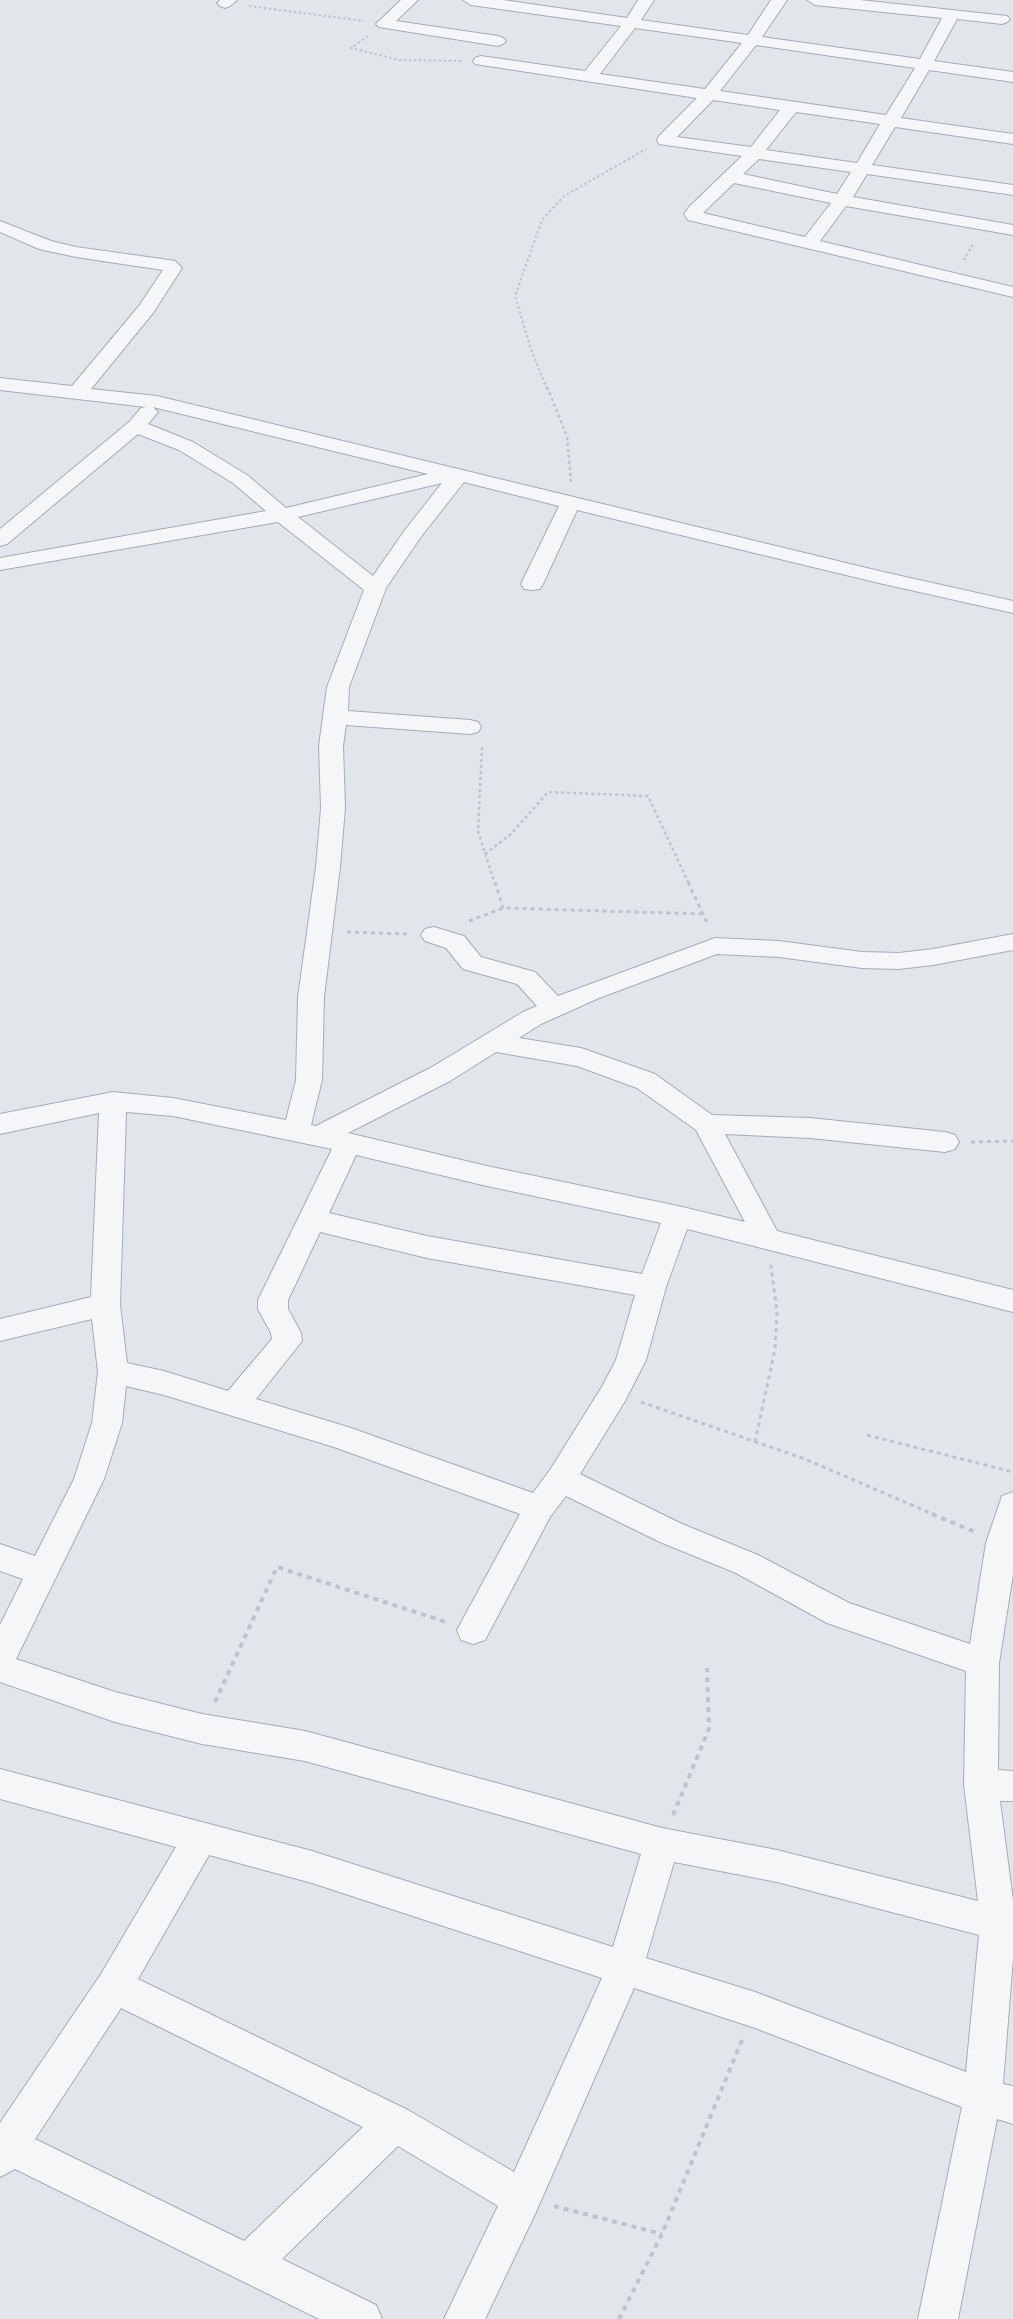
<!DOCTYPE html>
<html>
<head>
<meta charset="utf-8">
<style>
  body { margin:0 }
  canvas { display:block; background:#e2e5ea }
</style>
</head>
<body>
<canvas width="1013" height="2319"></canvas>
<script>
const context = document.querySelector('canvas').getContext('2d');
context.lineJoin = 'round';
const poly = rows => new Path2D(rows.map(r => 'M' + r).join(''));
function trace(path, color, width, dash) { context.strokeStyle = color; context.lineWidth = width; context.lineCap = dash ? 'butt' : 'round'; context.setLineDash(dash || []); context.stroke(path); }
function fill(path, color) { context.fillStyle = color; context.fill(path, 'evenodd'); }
const pathFar3 = poly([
  [249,6,364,21],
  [368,36,351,48,399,60,462,61],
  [964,260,973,244],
  [547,389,531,349,515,296,542,220,564,196,646,149]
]);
const pathFar2 = poly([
  [547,387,567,436,571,482],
  [482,747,478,831,495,884],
  [485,854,511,834,548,792,648,796,689,884]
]);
const pathFar1 = poly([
  [495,882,503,908],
  [688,882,708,925],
  [469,921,503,908,704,914],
  [347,932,410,934],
  [971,1142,1013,1141],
  [641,1402,805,1459,935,1515],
  [867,1435,1013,1472],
  [755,1442,775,1349,777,1312,771,1265]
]);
const path = poly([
  [932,1514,975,1532],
  [215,1702,277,1567,446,1622],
  [673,1815,709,1729,707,1668],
  [554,2206,662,2234],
  [619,2319,662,2234,742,2040]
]);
const street = poly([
  [220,0,237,0,230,6,225,8,220,6,217,3,220,0],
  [401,0,418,0,396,21,498,36,503,38,506,41,503,44,498,46,379,27,376,24,379,21,401,0],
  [463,0,503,0,627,18,638,0,654,0,641,20,748,35,771,0,787,0,762,37,920,59,942,18,815,5,807,0,860,0,1007,16,1010,19,1007,22,1002,24,957,19,934,61,1013,72,1013,82,929,70,901,118,1013,134,1013,144,895,127,872,165,1013,185,1013,195,867,174,853,197,1013,225,1013,235,846,206,820,241,1013,287,1013,297,688,220,684,214,689,207,742,156,659,144,657,140,659,136,697,98,475,64,473,61,475,58,481,56,585,71,621,26,471,5,463,0],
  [635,28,742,43,705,89,600,74,635,28],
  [756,45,915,68,886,115,720,91,756,45],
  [713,100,780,110,751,147,677,137,713,100],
  [796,112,880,124,857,163,766,150,796,112],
  [759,159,851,172,837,194,743,174,759,159],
  [734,183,831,203,805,237,703,213,734,183],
  [0,221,51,241,76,247,169,260,175,261,182,268,153,313,91,389,157,396,879,571,1013,601,1013,613,879,583,577,510,543,584,540,589,532,590,524,589,521,584,559,506,464,482,420,538,386,588,349,687,348,711,470,720,478,722,481,727,478,732,470,734,346,725,343,746,345,808,340,867,324,997,322,1080,311,1125,316,1126,432,1067,523,1012,537,1006,517,984,463,969,446,948,425,941,421,935,425,929,434,927,464,936,481,957,535,972,558,996,715,938,779,941,862,952,899,953,933,949,1013,934,1013,950,933,965,899,969,862,968,779,957,717,954,599,998,541,1024,519,1038,581,1048,655,1074,712,1115,810,1118,945,1132,955,1135,959,1142,955,1149,945,1152,810,1138,725,1134,777,1231,1013,1290,1013,1312,687,1229,666,1287,646,1360,625,1401,580,1474,682,1524,758,1555,849,1603,970,1644,986,1543,1002,1496,1013,1492,1013,1574,999,1663,998,1770,1013,1771,1013,1801,1000,1801,1013,1901,1013,1958,1003,2084,1013,2086,1013,2124,997,2119,958,2319,918,2319,962,2107,755,2028,634,1988,536,2212,485,2319,444,2319,498,2206,398,2146,282,2259,376,2305,382,2319,319,2319,15,2169,0,2177,0,2123,101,1974,176,1847,0,1799,0,1769,312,1851,613,1947,641,1854,305,1761,202,1744,115,1722,0,1682,0,1625,23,1579,0,1571,0,1544,35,1556,74,1479,92,1423,98,1372,92,1319,0,1341,0,1319,91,1297,99,1113,0,1134,0,1114,113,1092,173,1098,286,1120,296,1080,298,997,316,867,321,808,319,746,327,687,364,590,278,522,0,570,0,558,266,511,233,483,179,450,138,434,7,544,0,546,0,529,129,422,141,408,146,407,0,390,0,378,72,386,139,306,163,270,76,257,39,249,0,232,0,221],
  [153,407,157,408,428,474,286,508,247,475,193,442,148,424,158,412,153,407],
  [442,483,405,530,373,576,298,517,442,483],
  [496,1052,577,1066,637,1088,696,1130,745,1222,678,1206,487,1166,348,1133,450,1081,496,1052],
  [126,1112,173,1116,332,1149,258,1300,258,1309,271,1333,272,1339,228,1391,164,1371,127,1363,120,1305,126,1112],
  [356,1155,487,1186,661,1223,642,1274,427,1236,329,1213,356,1155],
  [320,1232,427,1258,635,1295,616,1360,603,1385,550,1470,533,1493,351,1428,256,1399,302,1341,301,1333,288,1309,288,1300,320,1232],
  [126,1386,164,1395,334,1447,520,1514,457,1630,461,1640,473,1644,485,1640,550,1517,566,1496,660,1542,736,1573,827,1623,966,1671,964,1785,978,1901,777,1850,662,1828,305,1731,202,1714,115,1692,16,1659,104,1479,122,1423,126,1386],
  [209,1855,312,1883,602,1978,514,2172,408,2110,138,1979,209,1855],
  [674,1862,777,1882,979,1935,966,2072,755,1992,646,1958,674,1862],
  [121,2008,363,2127,244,2241,35,2139,121,2008]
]);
trace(street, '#a7acb5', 2);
trace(pathFar3, '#c0c3c9', 2, [2.5, 2.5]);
trace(pathFar2, '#c0c3c9', 2.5, [3, 3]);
trace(pathFar1, '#c0c3c9', 3, [4, 4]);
trace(path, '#c0c3c9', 4, [5, 5]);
fill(street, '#f5f6f8');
</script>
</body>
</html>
